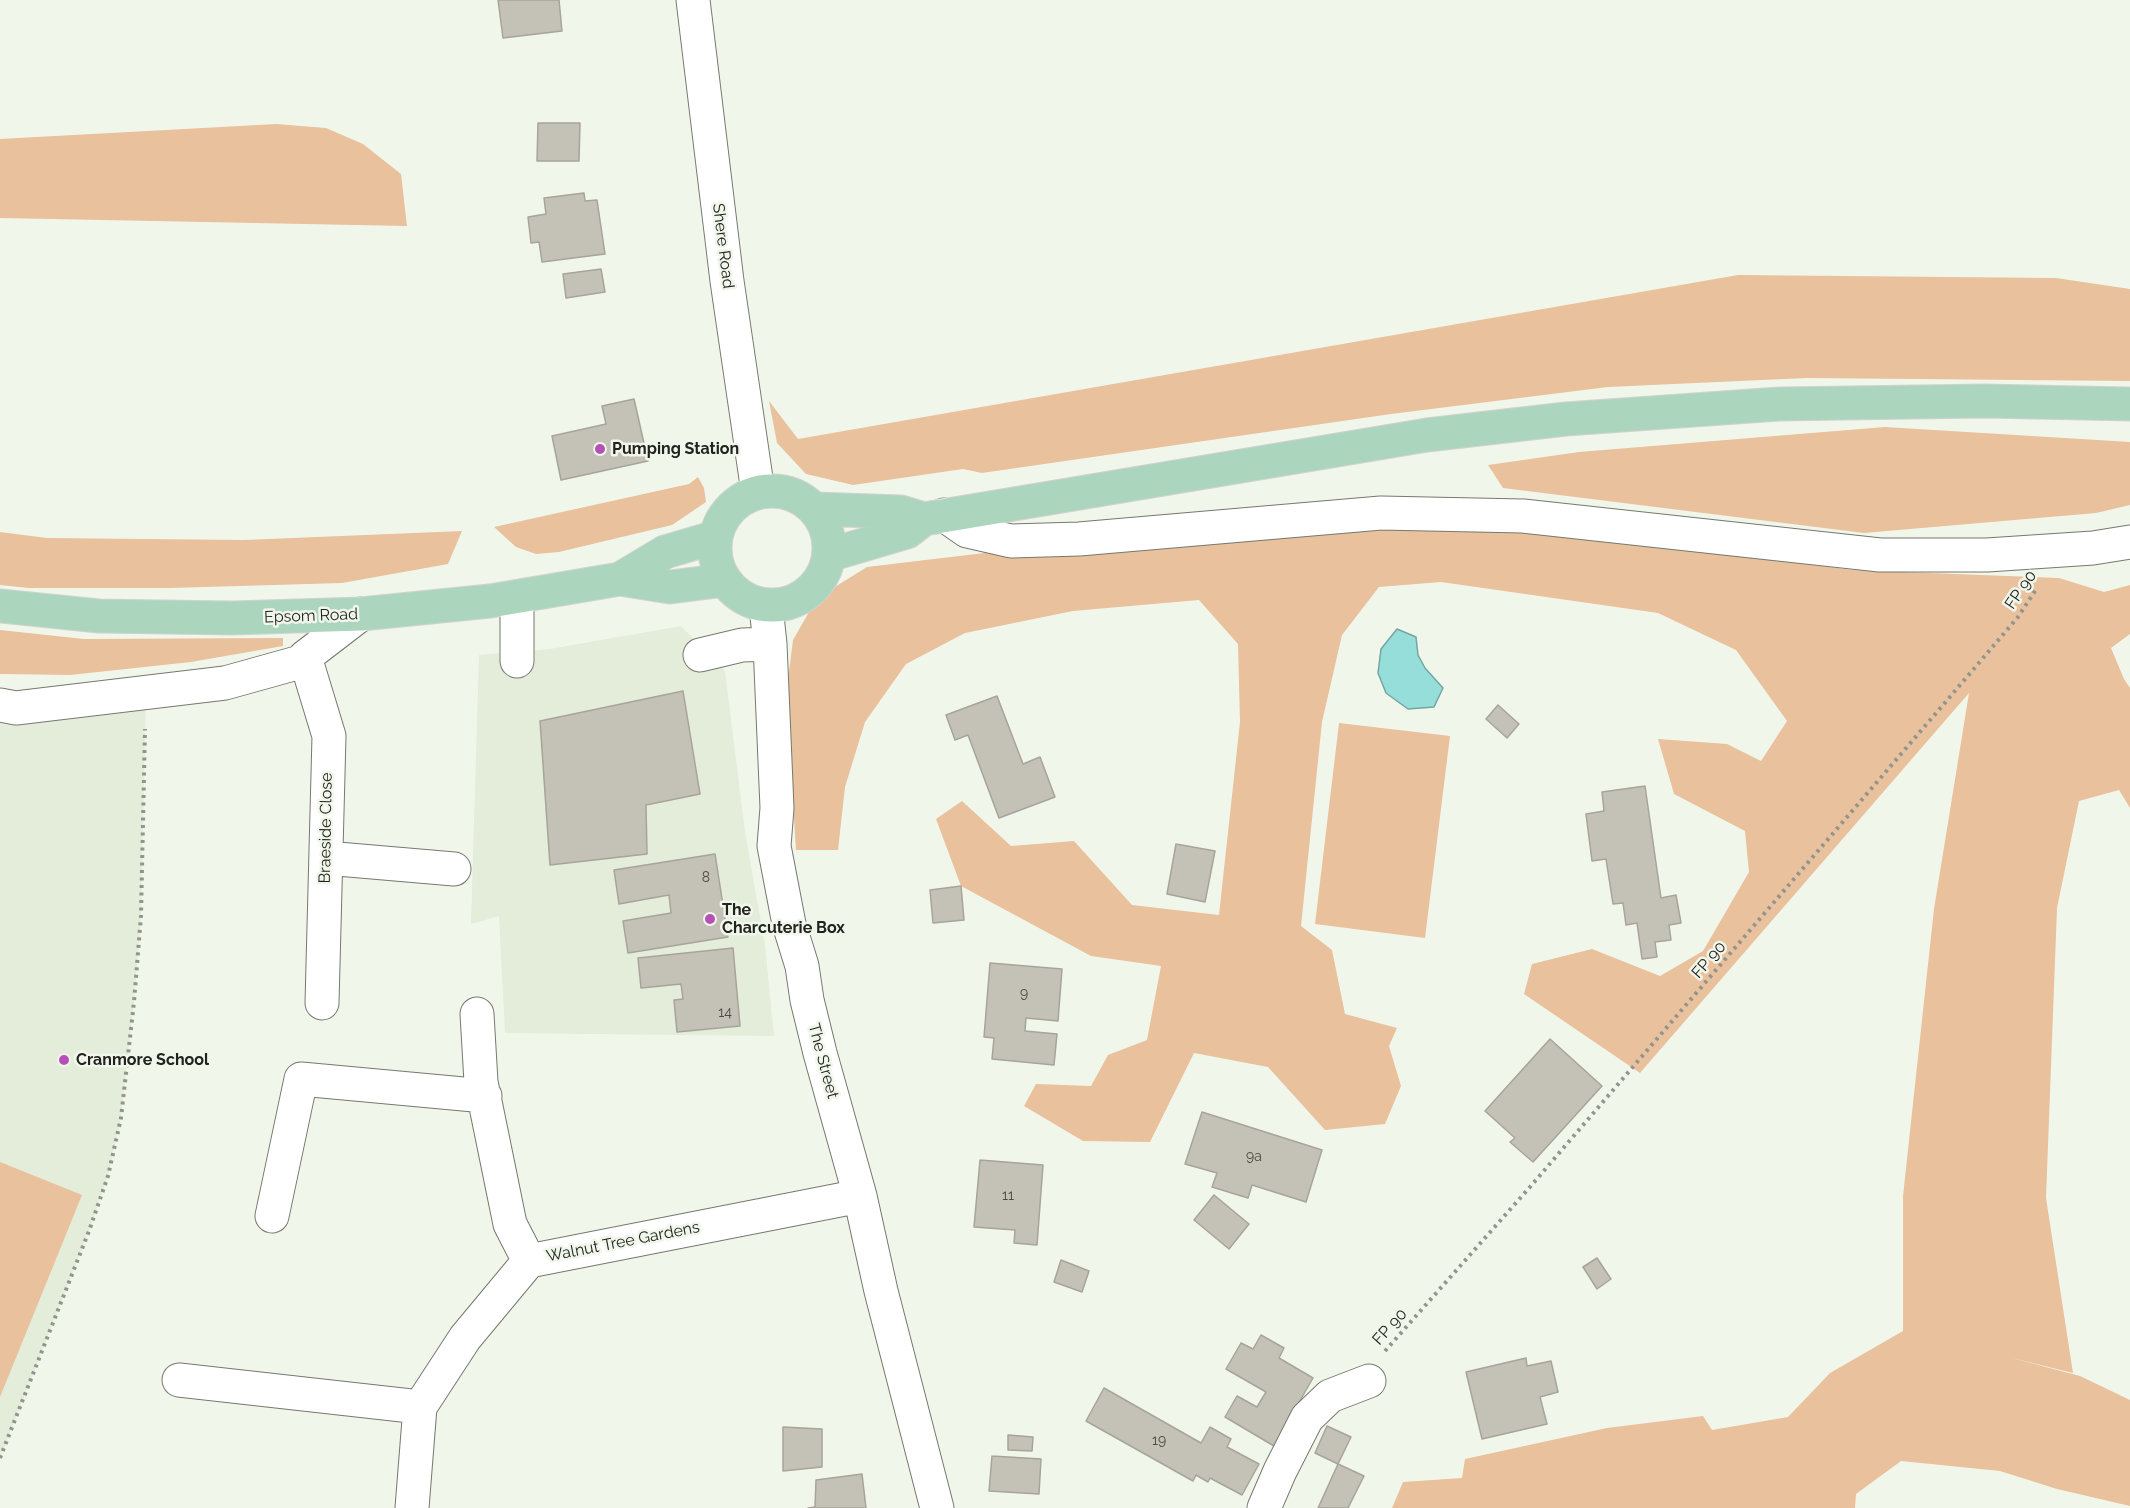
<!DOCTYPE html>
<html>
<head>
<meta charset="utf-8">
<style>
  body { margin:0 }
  canvas { display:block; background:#f1f6eb }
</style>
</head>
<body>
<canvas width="2130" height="1508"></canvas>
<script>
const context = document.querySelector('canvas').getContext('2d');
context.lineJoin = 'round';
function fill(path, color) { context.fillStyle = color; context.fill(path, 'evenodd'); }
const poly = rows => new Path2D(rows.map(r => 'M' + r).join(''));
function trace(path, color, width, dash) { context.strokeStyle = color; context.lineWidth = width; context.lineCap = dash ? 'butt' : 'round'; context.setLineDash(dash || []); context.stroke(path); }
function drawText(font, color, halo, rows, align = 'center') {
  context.font = font + ' Raleway,sans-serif'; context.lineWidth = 5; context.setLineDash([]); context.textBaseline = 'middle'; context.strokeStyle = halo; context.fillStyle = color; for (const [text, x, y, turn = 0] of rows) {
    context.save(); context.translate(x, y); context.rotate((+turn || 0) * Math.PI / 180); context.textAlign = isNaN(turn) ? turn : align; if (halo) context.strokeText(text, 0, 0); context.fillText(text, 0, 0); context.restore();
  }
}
const built = poly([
  [681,626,725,671,745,832,765,945,774,1036,505,1033,499,916,471,924,479,655,550,649],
  [146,692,141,916,134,1002,121,1118,108,1176,89,1231,0,1458,0,705]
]);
const green = poly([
  [276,124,326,128,363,144,401,174,407,226,0,218,0,139],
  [1738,275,2056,278,2130,289,2130,381,1806,378,1608,387,1391,414,982,473,963,469,853,485,806,474,777,443,769,401,798,439],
  [1885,427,2130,442,2130,505,2096,513,1864,533,1503,488,1488,465,1579,452],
  [698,477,704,488,706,502,672,525,559,552,536,554,516,547,494,527,689,484],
  [1431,522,1536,528,1852,570,2059,578,2104,592,2130,585,2130,634,2111,648,2124,679,2130,688,2130,808,2119,790,2079,801,2057,908,2046,1198,2073,1373,2008,1357,2080,1376,2130,1400,2130,1506,2057,1489,2000,1471,1901,1461,1856,1494,1855,1508,1392,1508,1403,1482,1462,1478,1465,1459,1607,1428,1703,1416,1712,1430,1788,1417,1830,1373,1903,1331,1903,1196,1934,909,1969,693,1640,1073,1524,994,1532,964,1592,949,1660,976,1703,951,1749,872,1745,831,1674,794,1658,739,1727,744,1761,761,1787,721,1736,650,1658,613,1441,582,1379,587,1342,635,1322,722,1301,926,1332,950,1345,1014,1397,1028,1389,1046,1401,1086,1385,1124,1325,1130,1268,1067,1194,1053,1150,1142,1083,1141,1024,1106,1036,1084,1091,1086,1108,1055,1147,1040,1161,966,1091,956,961,886,936,819,962,801,1011,846,1074,841,1132,905,1219,915,1240,722,1238,644,1199,600,1073,611,965,633,906,664,865,722,845,787,838,850,796,850,786,695,793,640,817,598,867,567,1001,551],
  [462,531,448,564,342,583,170,588,29,588,0,585,0,532,47,538,244,540],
  [0,630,84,639,283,638,283,646,191,662,70,675,0,674],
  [1339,723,1450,736,1425,938,1315,924],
  [0,1162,82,1195,0,1397]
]);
const water = poly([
  [1397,629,1416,637,1418,655,1425,668,1443,688,1434,707,1408,709,1386,693,1378,673,1381,649,1397,629]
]);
const building = poly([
  [498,0,559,0,562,31,503,38,498,0],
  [538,123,580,123,579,161,537,161,538,123],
  [584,193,585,201,597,200,605,254,542,262,539,242,531,243,528,217,546,214,544,198,584,193],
  [601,269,605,292,566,298,563,274,601,269],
  [634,399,648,461,561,480,552,436,606,424,602,406,634,399],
  [683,691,700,794,646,805,647,854,550,865,540,721,683,691],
  [997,696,1023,764,1040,757,1055,797,999,818,968,735,955,740,946,715,997,696],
  [1498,705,1519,724,1507,738,1486,719,1498,705],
  [1645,786,1661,898,1676,895,1681,923,1669,925,1671,940,1655,942,1657,957,1642,959,1637,923,1626,925,1623,903,1613,904,1606,859,1592,861,1586,814,1604,811,1602,792,1645,786],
  [1176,844,1215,851,1205,902,1167,894,1176,844],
  [715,854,728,937,628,953,623,921,671,913,669,895,619,904,614,870,715,854],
  [961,886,964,920,933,923,930,890,961,886],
  [733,948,740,1026,677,1032,674,1000,683,999,681,984,641,988,638,958,733,948],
  [990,963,1062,969,1058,1021,1026,1018,1025,1031,1057,1034,1054,1065,992,1059,994,1038,984,1037,990,963],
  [1550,1039,1602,1086,1533,1162,1510,1142,1515,1138,1485,1111,1550,1039],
  [1202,1112,1322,1150,1306,1202,1252,1185,1248,1198,1212,1187,1217,1173,1185,1164,1202,1112],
  [980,1160,1043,1165,1037,1245,1014,1243,1015,1230,974,1227,980,1160],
  [1214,1195,1249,1224,1229,1249,1194,1220,1214,1195],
  [1597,1258,1611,1279,1597,1289,1583,1267,1597,1258],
  [1061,1260,1089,1271,1082,1292,1054,1282,1061,1260],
  [1261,1335,1284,1348,1279,1358,1313,1378,1274,1446,1225,1417,1237,1396,1257,1407,1266,1392,1226,1369,1241,1343,1253,1349,1261,1335],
  [1526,1358,1527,1366,1551,1361,1558,1392,1540,1397,1547,1424,1482,1439,1466,1372,1526,1358],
  [1104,1388,1201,1443,1210,1427,1231,1439,1227,1447,1259,1464,1242,1495,1210,1478,1208,1482,1196,1475,1193,1481,1086,1421,1104,1388],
  [1327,1426,1351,1437,1338,1464,1315,1453,1327,1426],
  [783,1427,822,1429,822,1467,783,1471,783,1427],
  [1008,1435,1033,1437,1032,1451,1008,1450,1008,1435],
  [992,1456,1041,1459,1039,1494,989,1491,992,1456],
  [1338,1464,1364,1476,1348,1508,1318,1508,1338,1464],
  [862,1474,866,1508,808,1508,815,1507,816,1480,862,1474]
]);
const path = poly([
  [1385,1351,1530,1187,1943,705,2018,617,2037,588],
  [0,1458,89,1231,108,1176,121,1118,134,1002,141,916,145,729]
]);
const minor = poly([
  [693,0,727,281,758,492],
  [944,515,967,531,1011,541,1079,539,1381,513,1523,516,1880,555,1987,555,2093,548,2130,542],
  [517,597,517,661],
  [766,607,770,644,777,808,774,846,789,924,802,966,807,1000,820,1053,860,1196,881,1291,937,1508],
  [700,655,742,645,770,644],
  [305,657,329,736,322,1003],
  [0,705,16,708,225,683,304,661,305,657,361,614],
  [326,858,454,869],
  [477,1014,481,1082,510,1224,529,1261],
  [272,1216,301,1079,485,1096],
  [179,1380,420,1407,465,1338,529,1261,860,1196],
  [412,1508,420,1407],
  [1264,1508,1280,1471,1307,1418,1330,1396,1369,1381]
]);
const major = poly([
  '715 548a57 57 0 1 1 114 0a57 57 0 1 1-114 0Z',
  [815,509,901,512,924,519],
  [829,555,907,532,924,519,1427,435,1566,419,1779,404,1984,401,2130,404],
  [620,579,665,552,716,537],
  [0,606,99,616,232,618,361,614,490,601,620,579,670,587,725,580]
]);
const markers = [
  [600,449,6,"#b550b6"],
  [710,919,6,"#b550b6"],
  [64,1060,6,"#b550b6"]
];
const numberNames = [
  ["8",706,878],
  ["9",1024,994],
  ["14",725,1013],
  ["9a",1254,1157],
  ["11",1008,1196],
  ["19",1159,1441]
];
const streetNames = [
  ["Shere Road",723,246,83],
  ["FP 90",2021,590,-56],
  ["Epsom Road",311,616,-2],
  ["Braeside Close",326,828,-89],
  ["FP 90",1709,960,-49],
  ["The Street",823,1061,75],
  ["Walnut Tree Gardens",623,1242,-11],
  ["FP 90",1390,1327,-48]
];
const poiNames = [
  ["Pumping Station",612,449],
  ["The",722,910],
  ["Charcuterie Box",722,928],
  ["Cranmore School",76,1060]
];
fill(built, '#e4ecda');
fill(green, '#e9c19d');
fill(water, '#96ded9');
trace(water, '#73a6a1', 1.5);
fill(building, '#c4c2b7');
trace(building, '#a7a49a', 1.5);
trace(minor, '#75796f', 35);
trace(major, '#d3d3d2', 35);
trace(path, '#91958d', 4, [3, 4.5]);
trace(minor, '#fff', 33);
trace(major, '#acd5be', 33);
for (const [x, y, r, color] of markers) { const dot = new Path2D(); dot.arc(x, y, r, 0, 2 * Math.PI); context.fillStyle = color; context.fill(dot); trace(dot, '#f1f6eb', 2); }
drawText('14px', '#4a4b45', null, numberNames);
drawText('16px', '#21231f', '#f1f6eb', streetNames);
drawText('bold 16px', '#21231f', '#f1f6eb', poiNames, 'left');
</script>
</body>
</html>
